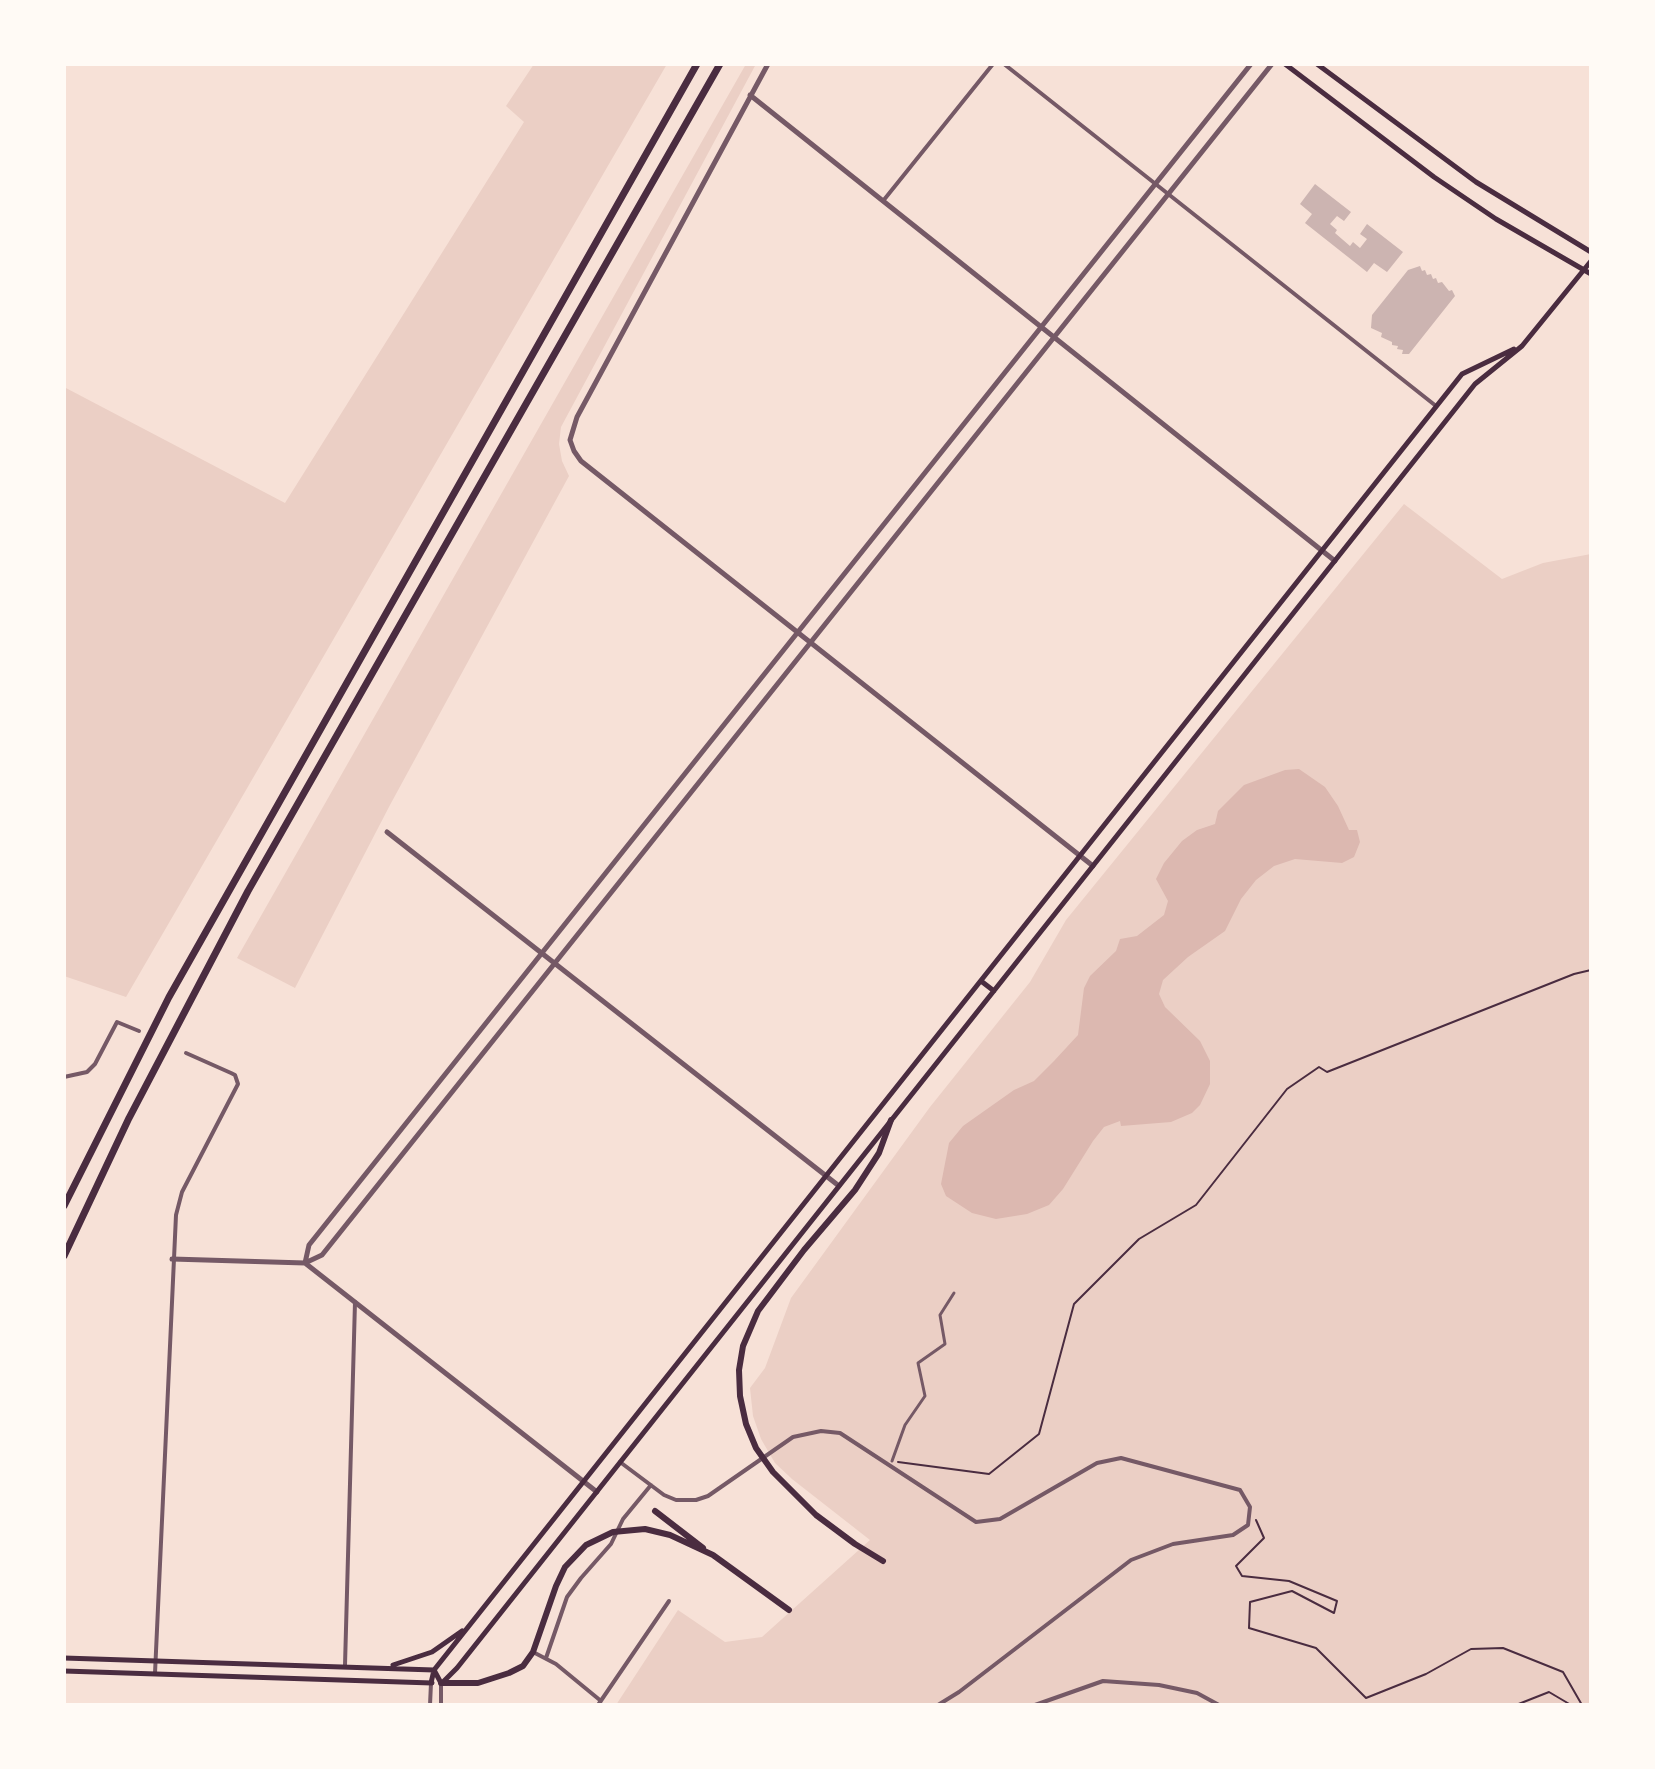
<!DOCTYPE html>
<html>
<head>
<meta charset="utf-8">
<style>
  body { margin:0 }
  #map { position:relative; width:1655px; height:1769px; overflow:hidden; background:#f7e1d7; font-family:Raleway,sans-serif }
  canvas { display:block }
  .frame { position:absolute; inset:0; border:66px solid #fffaf5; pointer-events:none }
</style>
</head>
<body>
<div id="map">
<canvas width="1655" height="1769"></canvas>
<div class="frame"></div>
</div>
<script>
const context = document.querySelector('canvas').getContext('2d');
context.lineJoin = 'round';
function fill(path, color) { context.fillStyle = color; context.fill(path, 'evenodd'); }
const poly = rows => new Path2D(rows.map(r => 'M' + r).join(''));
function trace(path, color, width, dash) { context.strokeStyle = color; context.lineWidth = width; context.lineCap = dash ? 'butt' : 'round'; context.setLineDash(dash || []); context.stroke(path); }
const green = poly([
  [534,64,667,64,126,997,64,976,64,387,285,503,524,122,506,106],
  [746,64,756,64,561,427,559,444,562,461,569,476,390,805,295,988,237,958],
  [1404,504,1502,579,1543,563,1591,554,1591,1705,616,1705,678,1610,725,1642,762,1637,870,1540,792,1479,775,1463,761,1439,753,1416,750,1388,765,1368,791,1298,930,1107,1030,982,1066,920]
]);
const water = poly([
  [1299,769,1325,787,1338,806,1349,830,1357,830,1360,842,1354,857,1342,863,1295,859,1274,866,1256,880,1241,899,1225,931,1188,957,1163,980,1159,994,1165,1007,1200,1041,1210,1061,1210,1084,1200,1105,1192,1113,1171,1122,1121,1126,1120,1121,1104,1127,1093,1141,1063,1189,1049,1205,1027,1214,996,1219,972,1213,946,1196,941,1184,949,1143,963,1126,1014,1090,1034,1081,1054,1061,1078,1035,1084,988,1090,976,1116,951,1120,939,1137,936,1164,915,1168,901,1156,879,1164,863,1182,841,1197,830,1215,824,1218,811,1244,785,1285,770]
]);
const building = poly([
  [1315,184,1351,212,1344,221,1337,216,1330,224,1337,230,1335,233,1350,246,1353,242,1360,248,1367,239,1360,234,1367,224,1403,252,1387,272,1374,263,1367,272,1305,223,1312,214,1300,204],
  [1420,266,1422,271,1425,270,1427,275,1431,274,1433,279,1436,278,1438,283,1442,282,1449,291,1452,290,1455,296,1409,354,1402,354,1403,350,1397,349,1398,346,1392,345,1392,342,1381,337,1382,333,1371,328,1372,315,1408,270]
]);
const path = poly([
  [898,1462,989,1474,1039,1434,1074,1304,1139,1239,1196,1205,1287,1089,1319,1067,1327,1072,1574,974,1591,970],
  [1256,1520,1264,1538,1236,1566,1242,1576,1289,1581,1337,1601,1334,1613,1292,1591,1250,1602,1249,1628,1316,1648,1366,1698,1426,1674,1471,1649,1503,1648,1563,1672,1582,1705],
  [1516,1705,1549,1692,1571,1705]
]);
const pedestrian = poly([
  [892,1461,905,1425,925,1396,918,1363,945,1344,940,1315,954,1293]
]);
const minor = poly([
  [1004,64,1436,406],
  [883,201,993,64],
  [64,1077,87,1072,95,1064,117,1022,139,1031],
  [620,1462,664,1495,676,1500,696,1500,708,1496,793,1437,821,1431,840,1433,976,1522,1000,1519,1097,1463,1121,1458,1240,1490,1250,1507,1248,1525,1233,1535,1173,1544,1131,1560,959,1692,938,1705],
  [533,1652,556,1664,601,1701],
  [546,1658,567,1597,581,1578,611,1544,623,1519,651,1485],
  [345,1665,355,1302],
  [155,1673,176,1215,182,1192,238,1084,235,1075,231,1073,186,1053],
  [430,1705,431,1683],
  [441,1705,441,1683],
  [598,1705,669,1601],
  [1035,1705,1103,1681,1159,1685,1197,1693,1219,1705]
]);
const tertiary = poly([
  [768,64,577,417,570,440,574,451,581,461,1093,866],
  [750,95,1335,561],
  [387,832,839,1186],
  [172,1259,305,1263,597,1492],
  [305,1263,322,1255,1272,64],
  [305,1263,309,1245,1251,64]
]);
const secondary = poly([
  [1285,64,1434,177,1496,219,1591,274],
  [1317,64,1476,182,1591,252],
  [981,981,994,991],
  [64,1658,434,1670,441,1683],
  [393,1665,432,1652,462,1631],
  [64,1671,432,1683],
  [431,1683,434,1670,1462,374,1514,349],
  [442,1683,457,1668,1475,384,1522,346,1591,261]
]);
const primary = poly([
  [655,1511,703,1548],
  [883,1561,855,1544,816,1515,773,1472,756,1448,746,1424,740,1396,739,1370,743,1346,758,1311,804,1250,855,1190,879,1153,891,1120],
  [441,1683,478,1683,509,1673,523,1666,533,1652,556,1586,565,1567,586,1545,613,1532,645,1529,670,1535,713,1555,789,1610]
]);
const motorway = poly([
  [64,1206,169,997,697,64],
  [64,1256,129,1118,248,891,720,64]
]);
fill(green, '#ebcfc5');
fill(water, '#dcb8b0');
fill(building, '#ccb4b1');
trace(path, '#4a2c40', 2);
trace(pedestrian, '#755966', 3);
trace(minor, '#755966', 4);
trace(tertiary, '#755966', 5);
trace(secondary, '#4a2c40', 5);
trace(primary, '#4a2c40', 6);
trace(motorway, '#4a2c40', 7);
</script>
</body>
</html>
